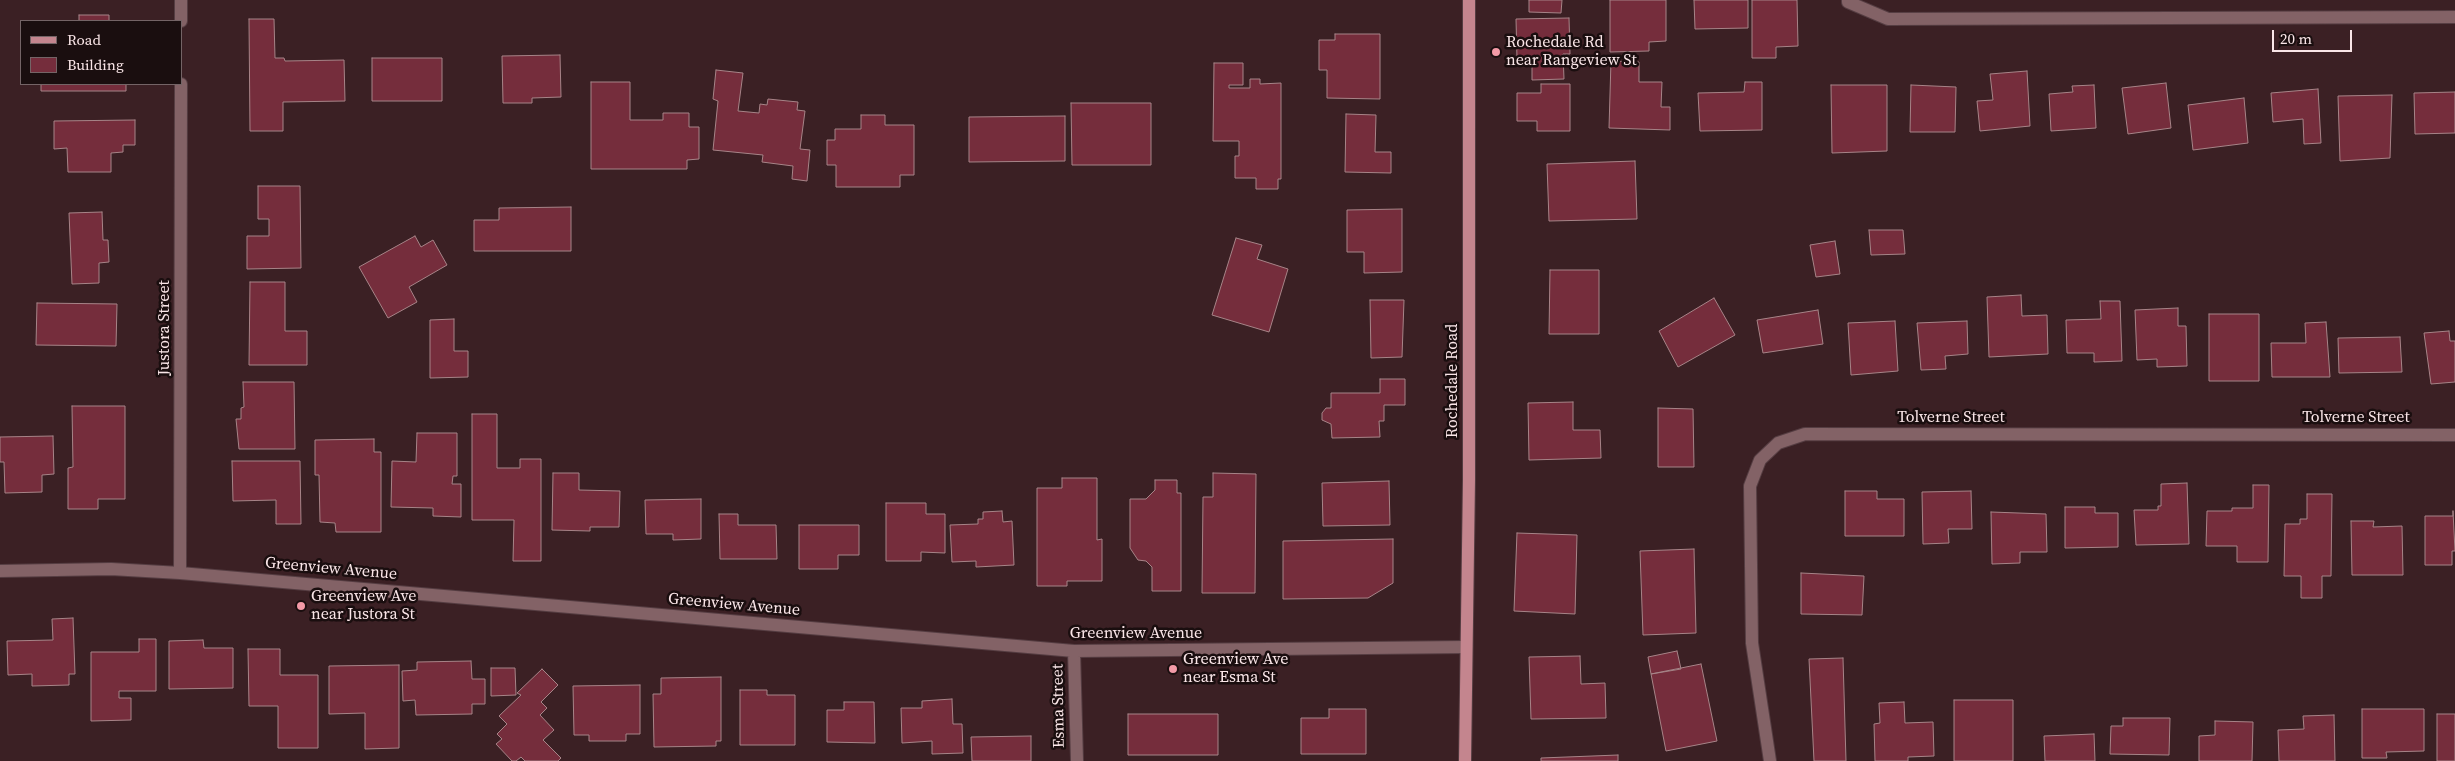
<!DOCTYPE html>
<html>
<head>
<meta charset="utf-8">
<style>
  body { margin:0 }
  #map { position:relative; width:2455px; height:761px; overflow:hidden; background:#3b2024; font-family:"Source Serif 4",serif }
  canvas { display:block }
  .legend { position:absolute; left:20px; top:20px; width:162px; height:65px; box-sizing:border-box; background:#1a0e0f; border:1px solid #746466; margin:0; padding:6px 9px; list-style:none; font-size:15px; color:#fae6e8 }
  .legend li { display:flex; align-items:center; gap:10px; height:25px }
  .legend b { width:25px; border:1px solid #746466 }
  .scale { position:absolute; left:2272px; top:30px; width:80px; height:22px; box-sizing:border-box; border:2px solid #fae6e8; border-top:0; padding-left:6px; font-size:15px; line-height:18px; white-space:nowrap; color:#fae6e8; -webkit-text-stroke:4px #1a0e0f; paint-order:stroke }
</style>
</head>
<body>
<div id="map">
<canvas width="2455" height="761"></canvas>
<ul class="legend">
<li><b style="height:6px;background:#c4858e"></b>Road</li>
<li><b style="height:14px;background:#752d3c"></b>Building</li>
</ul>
<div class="scale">20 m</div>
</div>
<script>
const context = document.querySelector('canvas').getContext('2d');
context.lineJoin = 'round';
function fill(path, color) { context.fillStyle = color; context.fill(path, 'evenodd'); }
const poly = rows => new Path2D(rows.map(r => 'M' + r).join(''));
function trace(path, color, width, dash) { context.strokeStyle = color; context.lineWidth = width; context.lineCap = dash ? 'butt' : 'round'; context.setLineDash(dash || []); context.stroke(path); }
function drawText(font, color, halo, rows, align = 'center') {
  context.font = font + ' "Source Serif 4",serif'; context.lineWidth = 5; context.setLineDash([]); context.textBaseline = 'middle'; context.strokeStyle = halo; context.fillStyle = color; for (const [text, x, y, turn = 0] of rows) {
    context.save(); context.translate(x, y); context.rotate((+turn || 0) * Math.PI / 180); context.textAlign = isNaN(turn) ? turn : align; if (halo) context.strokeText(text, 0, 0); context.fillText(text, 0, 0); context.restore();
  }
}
const building = poly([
  [1529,0,1562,0,1561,13,1529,12,1529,0],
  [1610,0,1666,0,1666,41,1649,42,1649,51,1610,52,1610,0],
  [1694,0,1748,0,1748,28,1695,29,1694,0],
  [1752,0,1797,0,1798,46,1776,47,1776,58,1752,58,1752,0],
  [79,15,109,15,109,21,79,21,79,15],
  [1569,18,1570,54,1563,54,1564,79,1532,80,1532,58,1517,59,1516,19,1569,18],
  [249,19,274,19,275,58,284,58,285,61,344,60,345,101,283,102,283,131,250,131,249,19],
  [1335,34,1380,34,1380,99,1327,98,1327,70,1319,70,1319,40,1335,40,1335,34],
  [560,55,561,97,532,98,532,103,503,103,502,56,560,55],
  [372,58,442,58,442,101,372,101,372,58],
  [1611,61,1639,62,1639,82,1662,82,1661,107,1670,107,1670,130,1609,128,1611,61],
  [1214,63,1243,63,1243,85,1229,85,1229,88,1250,88,1250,79,1260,79,1260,84,1281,83,1281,179,1278,179,1278,189,1256,189,1256,178,1235,178,1235,156,1239,156,1239,141,1213,141,1214,63],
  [716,70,743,73,738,111,759,113,760,104,767,105,768,99,798,102,797,110,805,111,800,149,810,150,807,181,792,179,793,166,762,162,763,155,713,150,718,101,713,99,716,70],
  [2027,71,2030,126,1980,131,1977,101,1993,100,1990,74,2027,71],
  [591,82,630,82,630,120,663,120,663,113,689,113,689,127,699,127,699,159,687,160,687,169,591,169,591,82],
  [1745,82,1762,82,1762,130,1700,131,1698,93,1744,92,1745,82],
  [2166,83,2171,128,2128,134,2122,88,2166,83],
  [41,84,126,84,126,91,41,91,41,84],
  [1541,84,1570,84,1570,131,1537,131,1537,121,1517,121,1517,93,1541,93,1541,84],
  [1831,85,1887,85,1887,151,1832,153,1831,85],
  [1911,85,1956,87,1955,132,1910,132,1911,85],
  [2094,85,2096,128,2051,131,2049,94,2073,92,2072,86,2094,85],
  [2318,89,2321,143,2304,144,2303,119,2273,122,2271,93,2318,89],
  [2455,92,2455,133,2415,134,2414,93,2455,92],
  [2392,95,2390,158,2340,161,2338,96,2392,95],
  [2244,98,2248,143,2193,150,2188,105,2244,98],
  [1071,103,1151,103,1151,165,1072,165,1071,103],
  [1346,114,1376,115,1375,152,1391,152,1391,173,1345,172,1346,114],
  [861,115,885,115,885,125,914,125,914,175,900,175,900,187,836,187,836,165,827,165,827,140,835,140,835,129,861,129,861,115],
  [1065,116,1065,161,969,162,969,117,1065,116],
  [135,120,135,145,123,145,123,152,111,153,111,172,68,172,67,148,54,149,54,121,135,120],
  [1635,161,1637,219,1549,221,1547,164,1635,161],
  [258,186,300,186,301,268,247,269,247,236,269,236,269,219,258,219,258,186],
  [571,207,571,251,474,251,474,220,499,220,499,208,571,207],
  [1402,209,1402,272,1364,273,1364,252,1347,252,1347,210,1402,209],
  [102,212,103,240,108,240,109,262,99,263,99,283,72,284,69,213,102,212],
  [1869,230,1903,230,1905,254,1871,255,1869,230],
  [415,236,421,247,433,240,447,265,409,287,417,302,388,318,359,267,415,236],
  [1236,238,1262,245,1257,259,1288,269,1269,332,1212,315,1236,238],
  [1835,241,1840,274,1816,277,1810,245,1835,241],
  [1550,270,1599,270,1599,334,1549,334,1550,270],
  [250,282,285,282,285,331,307,331,307,365,249,365,250,282],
  [2021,295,2022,316,2047,315,2048,354,1989,357,1987,297,2021,295],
  [1714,298,1735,335,1678,367,1659,331,1714,298],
  [1370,300,1404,300,1402,357,1371,358,1370,300],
  [2100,301,2120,301,2122,361,2094,362,2094,353,2067,353,2066,320,2101,319,2100,301],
  [37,303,117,304,116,346,36,345,37,303],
  [2178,308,2178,326,2186,326,2187,366,2157,367,2157,359,2137,360,2135,310,2178,308],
  [1818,310,1823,344,1763,353,1757,320,1818,310],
  [2209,314,2259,314,2259,381,2209,381,2209,314],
  [454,319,454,351,468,351,468,377,430,378,430,320,454,319],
  [1895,321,1898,371,1851,375,1848,323,1895,321],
  [1967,321,1968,354,1945,356,1946,369,1921,370,1917,323,1967,321],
  [2326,322,2330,377,2272,377,2271,343,2306,343,2305,323,2326,322],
  [2449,331,2450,341,2455,341,2455,382,2431,384,2424,333,2449,331],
  [2400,337,2402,372,2339,373,2338,338,2400,337],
  [1380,379,1405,379,1405,405,1384,405,1384,421,1379,421,1380,437,1332,438,1331,424,1322,420,1322,413,1326,408,1331,408,1331,393,1380,393,1380,379],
  [243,382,294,382,295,449,239,449,236,419,241,419,241,408,244,407,243,382],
  [1573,402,1573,430,1600,430,1601,458,1529,460,1528,403,1573,402],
  [72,406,125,406,125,499,98,499,98,509,68,509,68,468,73,467,72,406],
  [1658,408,1693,409,1694,467,1658,467,1658,408],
  [472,414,497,414,497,468,520,468,520,459,541,459,541,561,513,561,514,520,472,520,472,414],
  [417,433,457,433,457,476,453,476,452,484,461,484,461,517,433,516,433,508,391,507,392,461,416,462,417,433],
  [53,436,54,474,42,475,42,492,5,493,4,462,0,462,0,437,53,436],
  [374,439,374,452,381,452,381,532,336,532,335,523,320,522,319,475,315,475,315,440,374,439],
  [232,461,300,461,301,524,276,524,276,500,233,501,232,461],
  [553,473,579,473,579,490,620,491,619,527,590,527,590,531,552,530,553,473],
  [1213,473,1256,474,1255,593,1202,593,1203,497,1213,497,1213,473],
  [1062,478,1097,478,1097,540,1102,539,1102,581,1067,581,1067,586,1037,586,1037,488,1062,488,1062,478],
  [1155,480,1177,480,1177,493,1181,493,1181,591,1152,591,1152,567,1146,561,1138,560,1130,548,1130,499,1146,499,1155,490,1155,480],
  [1389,481,1390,525,1323,526,1322,483,1389,481],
  [2187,483,2189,544,2136,545,2134,510,2158,510,2158,506,2161,506,2161,484,2187,483],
  [2253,485,2269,485,2268,562,2237,562,2237,546,2206,546,2207,511,2232,511,2232,508,2253,508,2253,485],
  [1845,491,1877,491,1877,499,1904,499,1904,536,1845,536,1845,491],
  [1971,491,1972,529,1948,529,1949,543,1923,544,1922,492,1971,491],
  [2307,494,2332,494,2331,576,2322,576,2322,598,2301,598,2301,576,2284,576,2285,524,2300,524,2300,519,2307,519,2307,494],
  [701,499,701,539,673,540,673,534,646,534,645,500,701,499],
  [886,503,926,503,926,514,945,514,945,553,921,552,921,561,886,561,886,503],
  [2065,507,2095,507,2095,513,2118,513,2118,547,2065,548,2065,507],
  [1002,511,1003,522,1012,521,1014,565,976,567,976,561,952,562,950,525,978,524,978,519,983,519,983,512,1002,511],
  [2453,511,2455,551,2452,551,2452,565,2425,565,2425,516,2453,516,2453,511],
  [1991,512,2046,514,2047,552,2020,552,2020,563,1992,564,1991,512],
  [719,514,738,514,738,525,776,525,777,559,720,559,719,514],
  [2351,521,2374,521,2373,527,2402,526,2403,575,2352,575,2351,521],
  [799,525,859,525,859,555,838,555,838,569,799,569,799,525],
  [1517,533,1577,535,1575,614,1514,611,1517,533],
  [1393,539,1393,583,1368,598,1283,599,1283,541,1393,539],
  [1694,549,1696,633,1643,635,1640,551,1694,549],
  [1801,573,1864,576,1862,615,1801,614,1801,573],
  [73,618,75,674,69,674,69,685,32,686,32,674,8,675,7,641,53,640,52,619,73,618],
  [139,639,156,639,156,691,119,691,119,698,131,698,131,720,91,721,91,652,139,652,139,639],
  [203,640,204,648,233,648,233,688,169,689,169,641,203,640],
  [248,649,280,649,280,675,318,675,318,748,278,748,278,706,249,706,248,649],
  [1677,651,1681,669,1651,674,1648,657,1677,651],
  [1580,656,1581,684,1605,683,1606,718,1531,719,1529,657,1580,656],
  [1843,658,1846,761,1814,761,1809,659,1843,658],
  [471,661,472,679,485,679,485,704,472,704,472,714,416,715,415,700,403,701,402,671,417,670,417,662,471,661],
  [1701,664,1717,741,1666,751,1651,674,1701,664],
  [399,665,399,748,365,749,365,713,329,714,329,666,399,665],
  [491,668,515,668,516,695,491,696,491,668],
  [542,669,558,685,541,702,547,708,540,715,554,730,543,740,561,758,558,761,525,761,521,757,516,761,512,761,496,744,502,739,497,734,507,724,499,716,521,695,517,693,542,669],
  [721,677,721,741,716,741,716,746,654,747,653,694,661,694,661,678,721,677],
  [640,685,640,734,626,734,626,741,589,741,589,735,574,735,573,686,640,685],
  [740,690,767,690,767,695,795,695,795,745,740,745,740,690],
  [952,699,953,724,962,724,963,753,932,754,932,741,902,743,901,708,922,708,922,701,952,699],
  [1954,700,2013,700,2013,761,1954,761,1954,700],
  [844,702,874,702,875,743,827,742,827,710,844,710,844,702],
  [1904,702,1905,723,1933,722,1934,756,1908,757,1908,761,1875,761,1874,724,1880,723,1879,703,1904,702],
  [1329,709,1366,709,1366,754,1301,754,1301,718,1329,718,1329,709],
  [2362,709,2424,709,2424,751,2386,752,2387,758,2362,758,2362,709],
  [1128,714,1218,714,1218,755,1128,755,1128,714],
  [2437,714,2455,714,2455,761,2437,761,2437,714],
  [2334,715,2335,761,2279,761,2278,730,2304,729,2303,716,2334,715],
  [2123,718,2170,718,2169,755,2110,754,2111,726,2123,726,2123,718],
  [2215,721,2253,722,2252,761,2199,761,2199,736,2215,735,2215,721],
  [2094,734,2095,761,2045,761,2044,736,2094,734],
  [1031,736,1031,761,972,761,971,737,1031,736],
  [1618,755,1618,761,1541,761,1541,758,1618,755]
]);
const minor = poly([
  [1848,0,1848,2,1888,19,2455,17],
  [181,21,181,0],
  [0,571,111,569,180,573,1074,651,1466,647],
  [180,573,181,84],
  [1074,651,1077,761],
  [1770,761,1752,643,1750,486,1760,460,1778,443,1805,434,2455,435]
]);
const major = poly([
  [1465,761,1469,479,1469,0]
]);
const markers = [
  [1496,52,5,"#f39aa7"],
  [301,606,5,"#f39aa7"],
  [1173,669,5,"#f39aa7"]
];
const poiNames = [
  ["Rochedale Rd",1506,43],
  ["near Rangeview St",1506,61],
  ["Greenview Ave",311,597],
  ["near Justora St",311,615],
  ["Greenview Ave",1183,660],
  ["near Esma St",1183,678]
];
const streetNames = [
  ["Justora Street",165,328,-90],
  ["Rochedale Road",1453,381,-90],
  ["Tolverne Street",1951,418],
  ["Tolverne Street",2356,418],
  ["Greenview Avenue",331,569,5],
  ["Greenview Avenue",734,605,5],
  ["Greenview Avenue",1136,634],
  ["Esma Street",1059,706,-91]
];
fill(building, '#752d3c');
trace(building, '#a78488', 1);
trace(minor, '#553d42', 14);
trace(major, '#553d42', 14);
trace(minor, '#836266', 12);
trace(major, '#c4858e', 12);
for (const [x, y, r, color] of markers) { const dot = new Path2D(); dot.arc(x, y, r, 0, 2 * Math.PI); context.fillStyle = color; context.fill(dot); trace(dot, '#1a0e0f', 2); }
drawText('16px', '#fae6e8', '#1a0e0f', poiNames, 'left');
drawText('16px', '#fae6e8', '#1a0e0f', streetNames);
</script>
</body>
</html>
